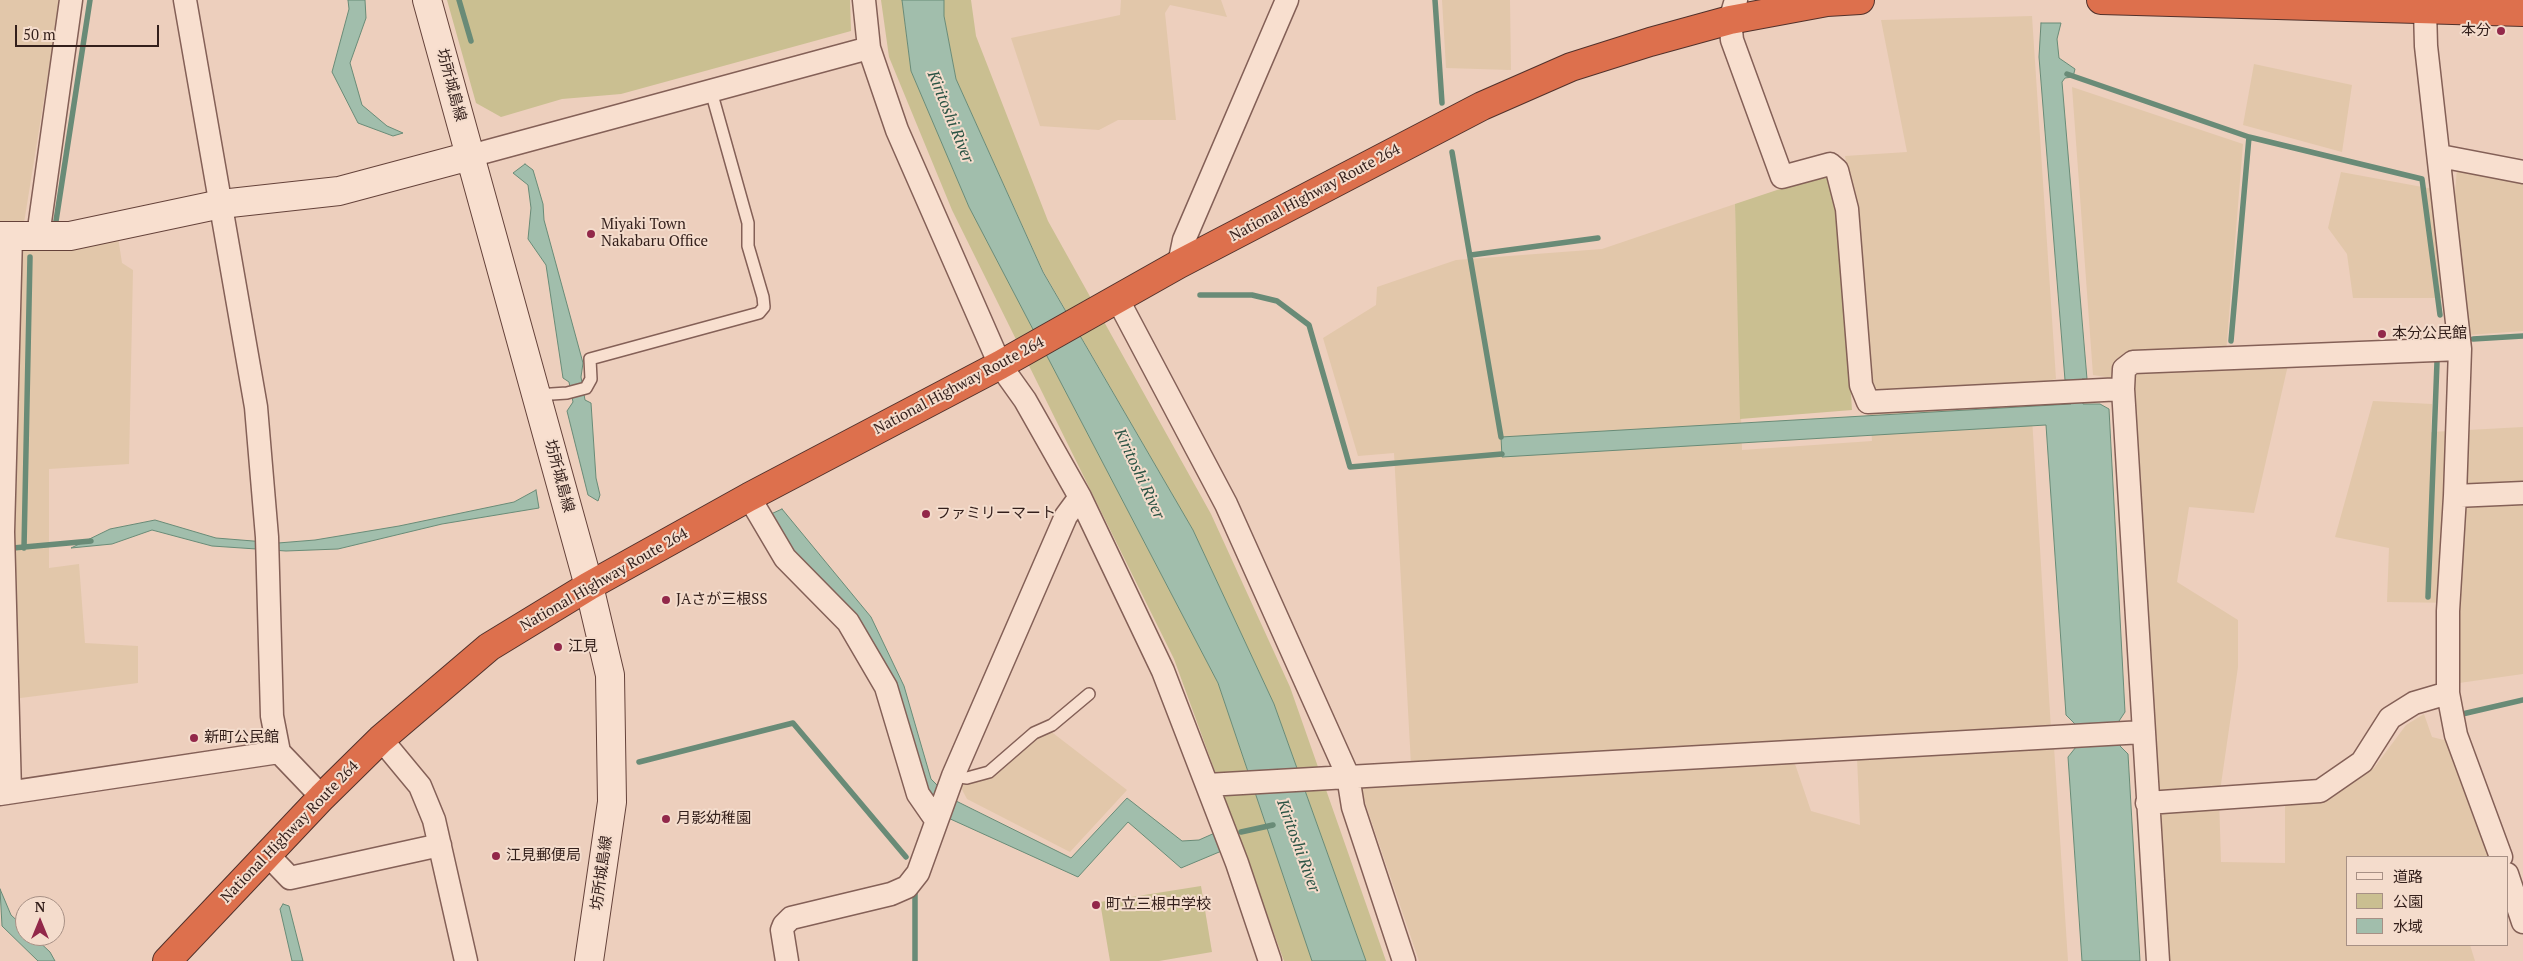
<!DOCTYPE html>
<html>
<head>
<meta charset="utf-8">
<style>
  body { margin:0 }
  #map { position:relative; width:2523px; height:961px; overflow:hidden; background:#edcfbd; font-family:"PT Serif","Noto Sans JP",serif }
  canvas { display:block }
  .legend { position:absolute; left:2346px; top:856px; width:162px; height:90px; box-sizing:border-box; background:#f4dccc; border:1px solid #a79085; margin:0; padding:6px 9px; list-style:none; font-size:15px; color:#331f1b }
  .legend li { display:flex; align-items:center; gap:10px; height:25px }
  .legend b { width:25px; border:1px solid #a79085 }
  .north { position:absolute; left:15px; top:896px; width:50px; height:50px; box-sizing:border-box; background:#f4dccc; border:1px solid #a79085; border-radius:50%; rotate:0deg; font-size:14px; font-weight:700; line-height:20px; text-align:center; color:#331f1b }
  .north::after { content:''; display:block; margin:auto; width:18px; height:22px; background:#92284a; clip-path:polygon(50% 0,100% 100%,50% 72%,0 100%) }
  .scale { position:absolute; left:15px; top:25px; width:144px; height:22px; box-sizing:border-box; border:2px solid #331f1b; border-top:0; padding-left:6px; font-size:15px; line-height:18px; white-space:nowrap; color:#331f1b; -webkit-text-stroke:4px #f4dccc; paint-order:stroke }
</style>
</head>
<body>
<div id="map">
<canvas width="2523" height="961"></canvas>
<ul class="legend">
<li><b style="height:6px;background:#f8dfcf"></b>道路</li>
<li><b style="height:14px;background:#cabf91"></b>公園</li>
<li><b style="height:14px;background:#a1beac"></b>水域</li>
</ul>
<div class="north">N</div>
<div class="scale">50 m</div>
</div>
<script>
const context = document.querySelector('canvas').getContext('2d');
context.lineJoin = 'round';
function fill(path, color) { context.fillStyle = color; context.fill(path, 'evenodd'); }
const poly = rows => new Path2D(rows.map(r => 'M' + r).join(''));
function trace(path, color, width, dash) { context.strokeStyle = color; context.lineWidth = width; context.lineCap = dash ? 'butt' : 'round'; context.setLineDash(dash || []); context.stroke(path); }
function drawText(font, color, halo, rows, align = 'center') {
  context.font = font + ' "PT Serif","Noto Sans JP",serif'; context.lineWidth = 4; context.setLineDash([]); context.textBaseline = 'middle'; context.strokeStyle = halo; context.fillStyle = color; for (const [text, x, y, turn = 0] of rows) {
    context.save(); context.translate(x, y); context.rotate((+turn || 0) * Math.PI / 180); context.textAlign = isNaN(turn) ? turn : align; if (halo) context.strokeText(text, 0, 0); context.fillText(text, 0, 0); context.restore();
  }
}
const farmland = poly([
  [0,0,60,0,23,229,0,228],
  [1121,0,1221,0,1227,17,1170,5,1165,13,1176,120,1118,120,1099,130,1040,126,1011,38,1120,15],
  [1442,0,1510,0,1511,70,1446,68],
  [2032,16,2056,379,2030,385,2051,729,1411,765,1394,453,1358,456,1323,338,1376,305,1377,287,1456,260,1602,249,1735,204,1742,450,1872,441,1855,210,1845,156,1907,152,1881,20],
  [2254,64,2352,85,2342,152,2243,125],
  [2072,87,2243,144,2225,365,2288,365,2254,513,2189,507,2177,582,2238,620,2238,667,2219,798,2221,862,2285,863,2285,805,2325,798,2374,768,2406,725,2424,714,2432,737,2448,741,2490,857,2347,857,2347,945,2470,945,2475,961,2165,961,2130,381,2093,375],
  [2457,168,2523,180,2523,331,2469,335,2463,298,2353,298,2347,254,2328,228,2341,172,2455,193],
  [118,237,122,263,133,270,129,464,49,469,49,568,79,564,85,643,138,646,138,683,5,700,0,247,62,251],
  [2373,401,2432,404,2431,432,2523,427,2523,674,2459,683,2459,603,2387,602,2389,548,2335,537],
  [1049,730,1127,790,1070,852,967,799,960,786,993,774],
  [2054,747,2068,961,1419,961,1359,785,1794,761,1811,811,1860,825,1857,758]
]);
const green = poly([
  [447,0,850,0,851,31,621,94,562,99,501,117,476,103],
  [881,0,902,0,911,71,969,207,1218,683,1312,961,1284,961,1174,659,952,210,889,57],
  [944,0,971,0,976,36,1048,221,1211,514,1290,687,1386,961,1366,961,1274,704,1193,530,1043,271,956,79,944,16],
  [1828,173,1840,217,1852,410,1740,419,1735,204],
  [1201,886,1212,952,1159,961,1110,961,1100,902]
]);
const water = poly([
  [348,0,365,0,366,18,350,63,362,105,387,126,403,133,393,136,358,123,332,72,349,9,348,0],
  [902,0,944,0,944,16,956,79,1043,272,1193,530,1274,704,1366,961,1312,961,1218,683,969,207,911,71,902,0],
  [2041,23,2061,23,2057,39,2059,58,2075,69,2073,77,2065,78,2062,82,2087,379,2082,379,2083,404,2100,404,2109,409,2125,712,2119,721,2120,746,2128,754,2140,961,2082,961,2068,757,2076,747,2075,724,2066,715,2046,425,1502,457,1501,437,2071,404,2070,380,2065,380,2039,57,2041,23],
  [525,164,533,170,543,204,544,220,583,363,581,377,585,400,591,403,596,478,600,495,598,501,588,495,567,411,573,402,569,382,563,378,546,265,528,239,531,208,528,185,513,173,525,164],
  [536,490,539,508,442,524,338,549,286,551,212,546,152,530,112,544,71,548,110,529,155,520,216,538,278,543,315,540,399,526,514,502,536,490],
  [782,509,871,617,904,686,931,779,950,798,1071,858,1127,798,1182,841,1199,840,1217,832,1224,850,1181,868,1128,822,1078,877,935,812,891,685,799,563,771,514,782,509],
  [0,889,11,915,25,928,25,936,33,936,50,952,55,961,38,961,2,926,0,889],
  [283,904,289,906,303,961,292,961,280,909,283,904]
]);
const stream = poly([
  [459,0,471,41],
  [1435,0,1442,103],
  [2067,74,2249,137,2422,179,2440,315],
  [1452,152,1501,437],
  [56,221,90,0],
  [1471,255,1598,238],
  [1200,295,1252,295,1277,301,1309,325,1350,467,1502,454],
  [2473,339,2523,336],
  [2231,341,2249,137],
  [13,548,91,541],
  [24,548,30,257],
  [2428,597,2437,362],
  [2458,715,2523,700],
  [639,762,793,723,906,857],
  [1241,832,1273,825],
  [915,892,915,961]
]);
const lane = poly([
  [536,395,567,393,586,388,591,379,590,359,759,313,764,307,763,297,748,246,748,223,711,91],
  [953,776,967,778,989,772,1034,733,1052,725,1089,694]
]);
const street = poly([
  [185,0,256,407,267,537,272,716,279,752,322,797],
  [864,0,869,48,897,130,1000,365,1025,400,1080,497,1163,671,1237,863,1270,961],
  [1736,0,1730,20,1732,40,1782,177,1830,164,1837,170,1847,209,1861,385,1868,402,2123,389],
  [2425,9,2426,46,2460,349,2455,496,2448,611,2448,693,2456,735,2501,857],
  [470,156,869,48],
  [2440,156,2523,172],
  [38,236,71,0],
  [1179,264,1184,240,1287,0],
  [1118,300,1226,504,1348,776,1353,807,1404,961],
  [2455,496,2523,493],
  [749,497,785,558,848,622,886,687,918,794,936,820],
  [381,739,420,786,434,820,466,961],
  [1207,785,2143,732],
  [10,792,3,532,11,237],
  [0,794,279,752],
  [2147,803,2320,791,2362,762,2390,718,2414,703,2448,693],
  [267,854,290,878,440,845],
  [2507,874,2523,922],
  [787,961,782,930,784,925,791,918,891,894,907,887,918,873,953,776,1066,516,1080,497],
  [2158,961,2123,389,2124,369,2133,362,2460,349]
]);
const secondary = poly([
  [427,0,589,586,610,675,612,802,589,961],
  [0,236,70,236,221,204,339,191,470,156]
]);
const highway = poly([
  [2101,0,2523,12],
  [167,961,322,797,381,739,489,647,589,586,749,497,1000,365,1179,264,1482,106,1571,67,1650,42,1730,20,1827,2,1860,0]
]);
const markers = [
  [2501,31,5,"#92284a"],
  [591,234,5,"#92284a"],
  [2382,334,5,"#92284a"],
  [926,514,5,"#92284a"],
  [666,600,5,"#92284a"],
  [558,647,5,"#92284a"],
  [194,738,5,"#92284a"],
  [666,819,5,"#92284a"],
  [496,856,5,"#92284a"],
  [1096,905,5,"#92284a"]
];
const poiNames = [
  ["本分",2491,31,"right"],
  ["Miyaki Town",601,225],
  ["Nakabaru Office",601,242],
  ["本分公民館",2392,334],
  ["ファミリーマート",936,514],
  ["JAさが三根SS",676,600],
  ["江見",568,647],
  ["新町公民館",204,738],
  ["月影幼稚園",676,819],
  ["江見郵便局",506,856],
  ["町立三根中学校",1106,905]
];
const streetNames = [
  ["坊所城島線",451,85,75],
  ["National Highway Route 264",1315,193,-28],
  ["National Highway Route 264",959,386,-28],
  ["坊所城島線",559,476,75],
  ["National Highway Route 264",604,580,-30],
  ["National Highway Route 264",290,832,-46],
  ["坊所城島線",602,873,-82]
];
const waterNames = [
  ["Kiritoshi River",950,117,68],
  ["Kiritoshi River",1139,474,65],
  ["Kiritoshi River",1298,846,70]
];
fill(farmland, '#e2c7aa');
fill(green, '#cabf91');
fill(water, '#a1beac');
trace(water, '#698b77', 1);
trace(stream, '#698b77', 5.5);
trace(lane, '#846057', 14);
trace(street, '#846057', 25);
trace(secondary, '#65423a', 30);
trace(highway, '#51312b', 30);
trace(lane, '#f8dfcf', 11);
trace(street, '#f8dfcf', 22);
trace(secondary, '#f8dfcf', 28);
trace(highway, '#dd704d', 28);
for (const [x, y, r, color] of markers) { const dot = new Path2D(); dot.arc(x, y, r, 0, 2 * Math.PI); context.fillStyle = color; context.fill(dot); trace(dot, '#f4dccc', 2); }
drawText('15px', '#331f1b', '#f4dccc', poiNames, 'left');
drawText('15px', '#331f1b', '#f4dccc', streetNames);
drawText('italic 16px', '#2a5344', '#f4dccc', waterNames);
</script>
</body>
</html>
